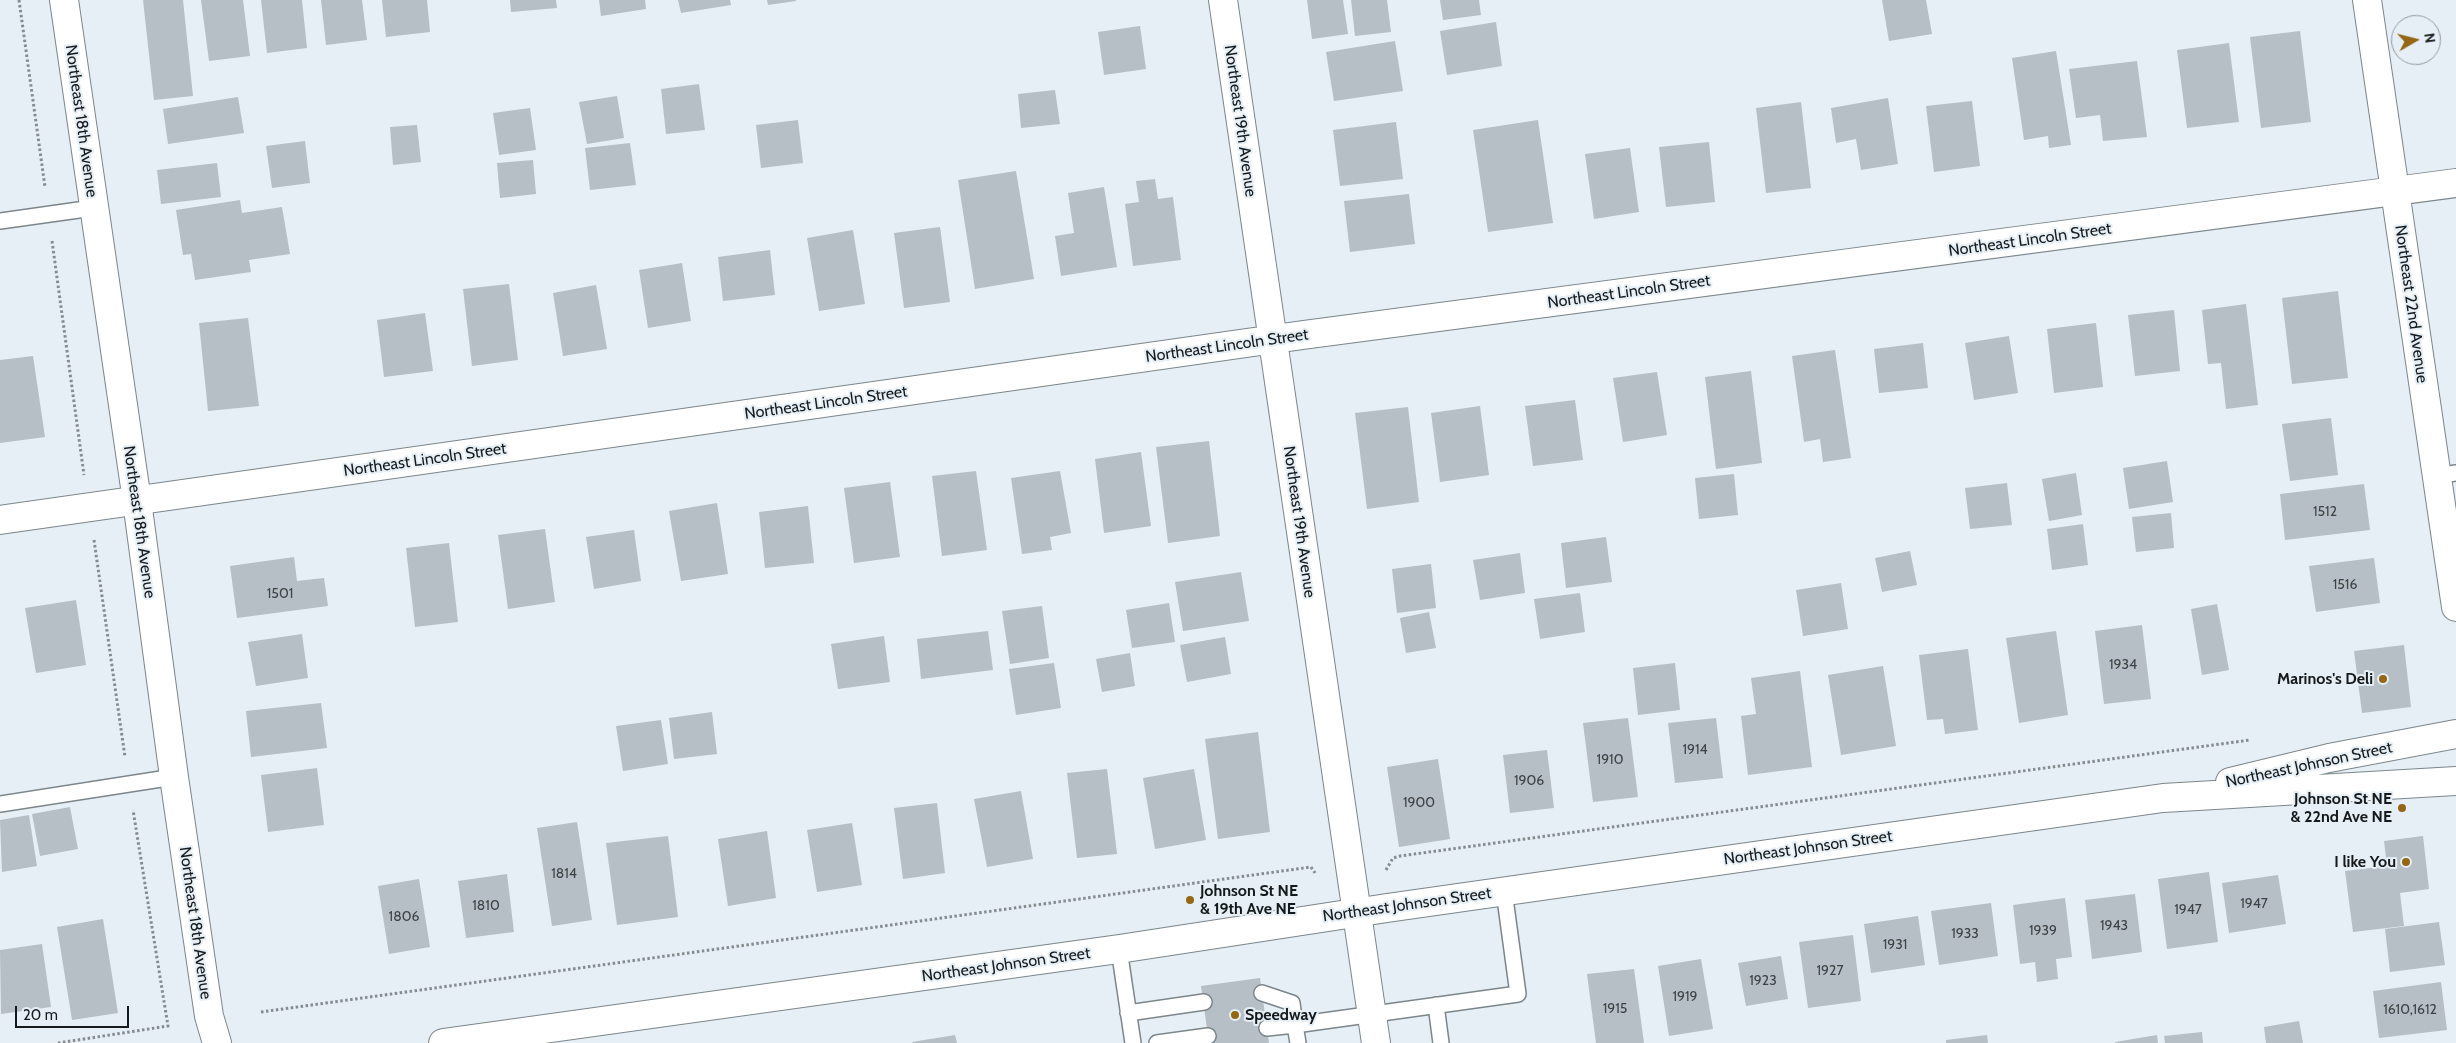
<!DOCTYPE html>
<html>
<head>
<meta charset="utf-8">
<style>
  body { margin:0 }
  #map { position:relative; width:2456px; height:1043px; overflow:hidden; background:#e5eff5; font-family:Cabin,sans-serif }
  canvas { display:block }
  .north { position:absolute; left:2391px; top:15px; width:50px; height:50px; box-sizing:border-box; background:#e5eff5; border:1px solid #929a9e; border-radius:50%; rotate:82deg; font-size:14px; font-weight:700; line-height:20px; text-align:center; color:#161a1c }
  .north::after { content:''; display:block; margin:auto; width:18px; height:22px; background:#956715; clip-path:polygon(50% 0,100% 100%,50% 72%,0 100%) }
  .scale { position:absolute; left:15px; top:1006px; width:114px; height:22px; box-sizing:border-box; border:2px solid #161a1c; border-top:0; padding-left:6px; font-size:15px; line-height:18px; white-space:nowrap; color:#161a1c; -webkit-text-stroke:4px #e5eff5; paint-order:stroke }
</style>
</head>
<body>
<div id="map">
<canvas width="2456" height="1043"></canvas>
<div class="north">N</div>
<div class="scale">20 m</div>
</div>
<script>
const context = document.querySelector('canvas').getContext('2d');
context.lineJoin = 'round';
function fill(path, color) { context.fillStyle = color; context.fill(path, 'evenodd'); }
const poly = rows => new Path2D(rows.map(r => 'M' + r).join(''));
function trace(path, color, width, dash) { context.strokeStyle = color; context.lineWidth = width; context.lineCap = dash ? 'butt' : 'round'; context.setLineDash(dash || []); context.stroke(path); }
function drawText(font, color, halo, rows, align = 'center') {
  context.font = font + ' Cabin,sans-serif'; context.lineWidth = 4; context.setLineDash([]); context.textBaseline = 'middle'; context.strokeStyle = halo; context.fillStyle = color; for (const [text, x, y, turn = 0] of rows) {
    context.save(); context.translate(x, y); context.rotate((+turn || 0) * Math.PI / 180); context.textAlign = isNaN(turn) ? turn : align; if (halo) context.strokeText(text, 0, 0); context.fillText(text, 0, 0); context.restore();
  }
}
const building = poly([
  [143,0,183,0,193,96,154,100],
  [201,0,243,0,250,56,209,61],
  [261,0,302,0,307,48,267,53],
  [321,0,362,0,367,40,326,45],
  [382,0,427,0,430,32,386,37],
  [510,0,556,0,557,8,511,12],
  [599,0,645,0,646,9,601,16],
  [678,0,730,0,731,5,681,13],
  [767,0,796,0,796,1,768,5],
  [1307,0,1343,0,1348,34,1312,39],
  [1351,0,1387,0,1391,32,1355,36],
  [1440,0,1479,0,1481,15,1443,20],
  [1882,0,1926,0,1932,34,1889,41],
  [1496,22,1502,66,1447,75,1440,31],
  [1140,26,1146,69,1104,75,1098,32],
  [2300,31,2311,122,2261,128,2250,37],
  [1395,41,1403,91,1334,101,1326,52],
  [2229,43,2239,122,2187,128,2177,50],
  [2056,51,2071,145,2049,148,2048,136,2024,140,2012,58],
  [2137,61,2147,137,2103,141,2100,115,2076,118,2069,69],
  [699,84,705,130,666,134,661,89],
  [1055,90,1060,124,1021,128,1018,94],
  [617,96,624,138,587,144,579,102],
  [238,97,244,133,168,144,163,109],
  [1888,98,1898,164,1861,170,1856,139,1836,143,1831,108],
  [1972,101,1980,166,1934,172,1926,106],
  [1801,102,1811,188,1766,193,1756,108],
  [530,108,536,150,499,155,493,113],
  [798,120,803,163,761,168,756,125],
  [1538,120,1553,223,1488,232,1473,130],
  [1396,122,1403,179,1340,186,1333,130],
  [417,125,421,162,393,165,390,127],
  [305,141,310,183,272,188,266,146],
  [1709,142,1715,202,1666,207,1659,147],
  [630,143,636,185,590,190,585,148],
  [1630,148,1639,212,1594,219,1585,154],
  [533,160,536,194,500,198,497,163],
  [217,163,221,197,161,204,157,170],
  [1016,171,1034,279,975,289,958,180],
  [1155,179,1158,199,1173,197,1181,260,1133,266,1125,204,1139,202,1136,181],
  [1104,187,1117,267,1061,276,1055,236,1074,233,1068,193],
  [1409,194,1415,244,1350,252,1344,201],
  [240,200,242,213,282,207,290,254,249,260,251,272,195,280,191,254,183,255,176,210],
  [940,227,950,302,904,308,894,233],
  [853,230,865,304,819,311,807,238],
  [770,250,775,295,723,301,718,257],
  [682,263,691,321,648,328,639,270],
  [509,284,518,360,472,366,463,289],
  [596,285,607,349,563,356,553,293],
  [2338,291,2348,378,2292,384,2282,298],
  [2246,304,2258,405,2226,409,2221,363,2208,364,2202,310],
  [2174,310,2180,371,2135,376,2128,315],
  [425,313,433,371,384,377,377,320],
  [248,318,259,406,208,411,199,323],
  [2096,323,2103,387,2054,393,2047,329],
  [2009,336,2018,393,1974,400,1965,343],
  [1923,343,1928,388,1879,393,1874,349],
  [1835,350,1851,458,1823,462,1820,439,1804,442,1792,356],
  [33,356,45,437,0,443,0,360],
  [1751,371,1762,463,1716,469,1705,377],
  [1657,372,1667,435,1623,442,1613,378],
  [1575,400,1583,460,1533,466,1525,406],
  [1480,406,1489,475,1440,482,1431,413],
  [1408,407,1419,502,1367,509,1355,413],
  [2331,418,2338,475,2290,481,2282,424],
  [1209,441,1220,536,1168,543,1156,447],
  [1141,452,1151,526,1104,533,1095,459],
  [2167,461,2173,502,2129,509,2123,468],
  [976,471,987,550,942,556,932,476],
  [1060,471,1071,533,1050,537,1052,550,1022,554,1011,478],
  [2076,473,2082,515,2049,521,2042,479],
  [1734,474,1738,515,1699,519,1695,478],
  [890,482,900,557,854,563,844,488],
  [2007,483,2012,525,1970,529,1965,488],
  [2364,484,2370,530,2285,540,2280,494],
  [717,503,728,574,681,581,669,511],
  [808,506,814,563,765,568,759,512],
  [2171,513,2174,548,2136,552,2132,517],
  [2083,524,2088,565,2052,570,2047,529],
  [545,529,555,602,508,609,498,535],
  [634,530,641,581,594,589,586,537],
  [1606,537,1612,582,1566,588,1561,543],
  [449,543,458,622,415,627,406,548],
  [1910,551,1917,585,1882,592,1875,558],
  [1520,553,1525,593,1480,600,1473,560],
  [294,557,297,581,324,578,328,606,237,618,230,566],
  [2374,558,2380,603,2316,612,2309,566],
  [1431,564,1436,608,1397,613,1392,569],
  [1241,572,1249,621,1183,631,1175,582],
  [1841,583,1848,629,1803,636,1796,590],
  [1580,593,1585,632,1540,639,1534,599],
  [76,600,86,665,36,673,25,608],
  [1169,603,1175,642,1132,648,1126,610],
  [2217,604,2229,670,2202,675,2191,609],
  [1042,606,1049,658,1010,664,1002,611],
  [1429,612,1436,648,1406,653,1400,618],
  [2142,625,2151,699,2104,704,2095,631],
  [988,631,993,670,921,679,917,639],
  [2056,631,2068,715,2019,723,2006,638],
  [302,634,308,678,256,686,248,642],
  [884,636,890,682,838,689,831,644],
  [1225,637,1231,674,1187,682,1180,645],
  [2404,645,2411,707,2362,713,2354,651],
  [1968,649,1978,730,1945,734,1943,719,1927,720,1919,655],
  [1130,653,1135,686,1102,692,1096,659],
  [1054,663,1061,708,1016,715,1009,669],
  [1675,663,1680,710,1638,715,1633,668],
  [1883,666,1896,746,1841,755,1828,675],
  [1800,671,1812,767,1748,775,1741,716,1756,714,1751,678],
  [321,703,327,748,251,757,246,711],
  [712,712,717,754,674,759,669,718],
  [1628,718,1638,797,1593,802,1583,723],
  [1716,718,1723,778,1675,783,1668,723],
  [661,720,668,764,623,771,616,726],
  [1258,732,1270,832,1218,839,1205,739],
  [1547,750,1554,808,1510,813,1503,755],
  [1438,759,1450,839,1399,847,1387,767],
  [317,768,324,825,268,832,261,775],
  [1107,769,1117,854,1077,858,1067,773],
  [1194,769,1206,840,1155,849,1143,778],
  [1021,791,1033,859,987,867,974,799],
  [937,803,945,873,903,879,894,808],
  [70,807,78,849,40,856,32,814],
  [29,815,37,866,2,872,0,820],
  [577,822,592,920,552,926,537,828],
  [852,823,862,885,817,892,807,830],
  [767,831,776,898,728,906,718,839],
  [668,836,678,917,617,925,606,843],
  [2423,836,2429,889,2400,893,2404,926,2353,932,2345,871,2387,866,2384,841],
  [2209,872,2218,942,2167,949,2158,879],
  [507,874,514,932,466,938,458,881],
  [2278,875,2286,924,2229,933,2222,883],
  [419,879,430,947,389,954,378,886],
  [2135,894,2142,952,2092,959,2085,900],
  [2065,898,2072,957,2056,959,2058,979,2037,982,2035,962,2020,964,2013,905],
  [1991,903,1998,956,1939,965,1931,911],
  [1918,916,1925,965,1871,973,1864,924],
  [103,919,118,1013,72,1020,57,927],
  [2439,922,2445,965,2390,972,2385,929],
  [1853,935,1861,1001,1808,1008,1799,942],
  [42,944,51,1007,1,1014,0,950],
  [1781,956,1788,999,1746,1006,1738,963],
  [1701,959,1713,1029,1669,1036,1658,966],
  [1634,969,1644,1043,1596,1043,1587,974],
  [1260,978,1269,1043,1209,1043,1201,986],
  [2441,982,2447,1030,2379,1038,2373,991],
  [2299,1021,2303,1043,2266,1043,2264,1027],
  [2202,1032,2203,1043,2165,1043,2164,1036],
  [955,1035,957,1043,913,1043,912,1042],
  [1987,1035,1988,1043,1946,1043,1946,1040],
  [2157,1035,2158,1043,2115,1043,2115,1042]
]);
const path = poly([
  [19,0,45,187],
  [52,241,84,475],
  [94,540,125,757],
  [1386,870,1393,858,1400,856,2250,740],
  [261,1012,1311,867,1315,873],
  [58,1043,168,1026,133,810]
]);
const service = poly([
  [0,221,93,208],
  [2436,476,2456,473],
  [0,804,174,777],
  [1119,949,1133,1043],
  [1262,993,1292,1003,1295,1025,1267,1028],
  [1436,1005,1441,1043],
  [1128,1013,1204,1002],
  [1157,1043,1208,1036],
  [1298,1043,1295,1025,1518,994,1504,891]
]);
const minor = poly([
  [1223,0,1376,1043],
  [2367,0,2456,607],
  [0,520,1303,335,2456,183]
]);
const tertiary = poly([
  [64,0,137,501,174,777,209,1016,217,1043]
]);
const secondary = poly([
  [2230,782,2329,758,2456,734],
  [443,1043,1119,949,1387,908,2163,798,2456,781]
]);
const markers = [
  [2383,679,5,"#956715"],
  [2402,808,5,"#956715"],
  [2406,862,5,"#956715"],
  [1190,900,5,"#956715"],
  [1235,1015,5,"#956715"]
];
const numberNames = [
  ["1512",2325,512],
  ["1516",2345,585],
  ["1501",280,594],
  ["1934",2123,665],
  ["1914",1695,750],
  ["1910",1610,760],
  ["1906",1529,781],
  ["1900",1419,803],
  ["1814",564,874],
  ["1947",2254,904],
  ["1810",486,906],
  ["1947",2188,910],
  ["1806",404,917],
  ["1943",2114,926],
  ["1939",2043,931],
  ["1933",1965,934],
  ["1931",1895,945],
  ["1927",1830,971],
  ["1923",1763,981],
  ["1919",1685,997],
  ["1915",1615,1009],
  ["1610,1612",2410,1010]
];
const streetNames = [
  ["Northeast 18th Avenue",81,121,82],
  ["Northeast 19th Avenue",1240,121,82],
  ["Northeast Lincoln Street",2030,240,-8],
  ["Northeast Lincoln Street",1629,292,-8],
  ["Northeast 22nd Avenue",2411,304,82],
  ["Northeast Lincoln Street",1227,346,-8],
  ["Northeast Lincoln Street",826,403,-8],
  ["Northeast Lincoln Street",425,460,-8],
  ["Northeast 18th Avenue",139,522,82],
  ["Northeast 19th Avenue",1299,522,82],
  ["Northeast Johnson Street",2309,765,-12],
  ["Northeast Johnson Street",1808,848,-8],
  ["Northeast Johnson Street",1407,905,-8],
  ["Northeast 18th Avenue",195,923,82],
  ["Northeast Johnson Street",1006,965,-8]
];
const poiNames = [
  ["Marinos's Deli",2373,679],
  ["Johnson St NE",2392,799],
  ["& 22nd Ave NE",2392,817],
  ["I like You",2396,862],
  ["Johnson St NE",1200,891,"left"],
  ["& 19th Ave NE",1200,909,"left"],
  ["Speedway",1245,1015,"left"]
];
fill(building, '#b5bfc5');
trace(service, '#7c868b', 18);
trace(minor, '#7c868b', 30);
trace(tertiary, '#7c868b', 30);
trace(secondary, '#7c868b', 30);
trace(path, '#858c90', 3, [2.5, 2.5]);
trace(service, '#fff', 15);
trace(minor, '#fff', 28);
trace(tertiary, '#fff', 28);
trace(secondary, '#fff', 28);
for (const [x, y, r, color] of markers) { const dot = new Path2D(); dot.arc(x, y, r, 0, 2 * Math.PI); context.fillStyle = color; context.fill(dot); trace(dot, '#e5eff5', 2); }
drawText('14px', '#3e4346', null, numberNames);
drawText('16px', '#161a1c', '#e5eff5', streetNames);
drawText('bold 16px', '#161a1c', '#e5eff5', poiNames, 'right');
</script>
</body>
</html>
